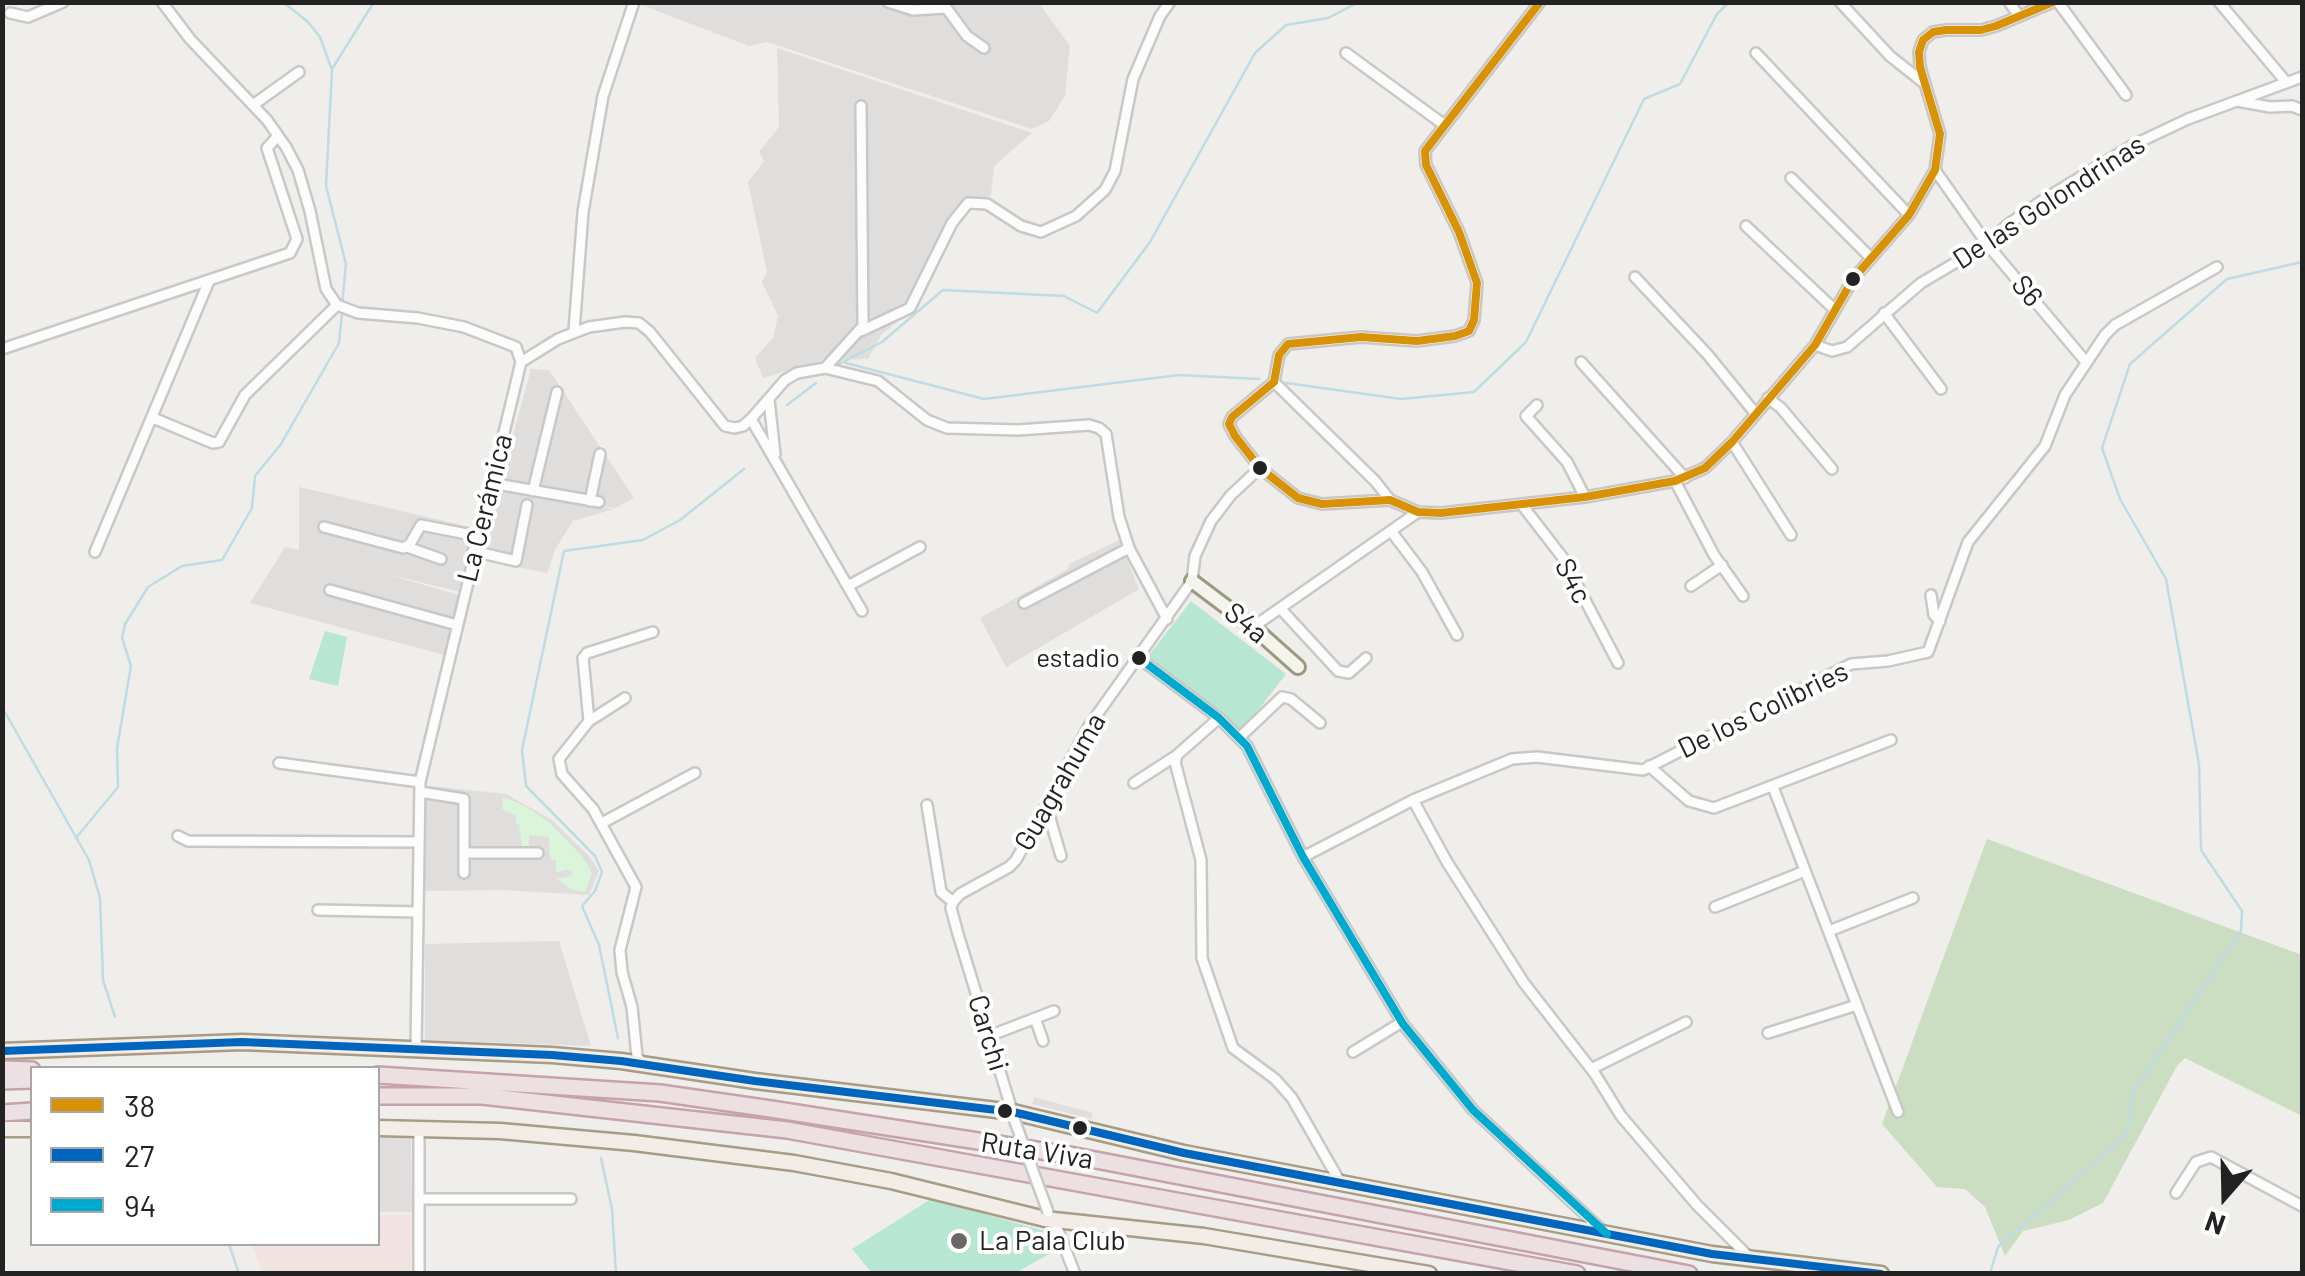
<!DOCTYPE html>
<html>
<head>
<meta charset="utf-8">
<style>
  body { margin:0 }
  #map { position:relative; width:2305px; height:1276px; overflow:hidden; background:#f0eeeb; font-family:Barlow,sans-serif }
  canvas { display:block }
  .frame { position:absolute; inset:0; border:5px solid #222; pointer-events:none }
  .legend { position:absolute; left:30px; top:1066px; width:350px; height:180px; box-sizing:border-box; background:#fff; border:2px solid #a7a7a7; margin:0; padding:12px 18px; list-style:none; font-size:30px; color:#222 }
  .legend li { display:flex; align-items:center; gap:20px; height:50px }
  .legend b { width:50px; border:2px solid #a7a7a7 }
  .north { position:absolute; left:2175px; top:1146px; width:100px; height:100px; -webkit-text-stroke:8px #fff; paint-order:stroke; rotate:200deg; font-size:28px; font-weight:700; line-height:40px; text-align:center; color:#222 }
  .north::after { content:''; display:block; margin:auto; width:35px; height:45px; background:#222; clip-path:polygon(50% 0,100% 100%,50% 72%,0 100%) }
</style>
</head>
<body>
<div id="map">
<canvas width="2305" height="1276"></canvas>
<div class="frame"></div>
<ul class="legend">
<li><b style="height:12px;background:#d79205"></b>38</li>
<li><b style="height:12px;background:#0065bd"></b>27</li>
<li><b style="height:12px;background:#00a9ce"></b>94</li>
</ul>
<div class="north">N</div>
</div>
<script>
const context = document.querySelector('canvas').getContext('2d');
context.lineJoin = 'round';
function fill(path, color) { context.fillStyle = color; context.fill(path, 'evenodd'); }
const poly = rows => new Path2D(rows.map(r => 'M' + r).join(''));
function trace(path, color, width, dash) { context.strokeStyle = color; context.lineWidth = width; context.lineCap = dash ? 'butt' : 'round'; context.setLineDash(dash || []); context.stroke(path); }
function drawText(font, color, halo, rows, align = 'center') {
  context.font = font + ' Barlow,sans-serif'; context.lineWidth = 8; context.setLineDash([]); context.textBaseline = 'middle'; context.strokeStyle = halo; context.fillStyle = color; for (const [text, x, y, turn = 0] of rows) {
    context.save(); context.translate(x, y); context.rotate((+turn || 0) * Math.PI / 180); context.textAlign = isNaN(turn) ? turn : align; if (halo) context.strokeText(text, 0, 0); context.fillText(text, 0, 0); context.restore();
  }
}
const residential = poly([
  [636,3,1039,3,1070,46,1065,96,1049,121,1032,129,767,42,749,46],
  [777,48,1032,133,994,166,991,195,962,208,909,312,881,335,868,359,823,360,763,378,755,358,773,338,778,316,762,282,767,272,748,182,764,161,759,152,779,127],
  [531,369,549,370,634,498,615,508,498,490],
  [299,487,475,528,460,592,383,573,459,595,444,655,250,603,285,547,299,550],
  [498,492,614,509,573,521,556,548,547,573,481,560],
  [1119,540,1139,589,1006,667,980,618,1068,569,1069,564],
  [430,786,506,794,552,820,589,856,599,871,589,895,502,890,425,891,425,802,429,801],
  [559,941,591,1046,425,1040,425,944],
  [378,1136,411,1136,412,1212,378,1212]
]);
const commercial = poly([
  [378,1215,412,1215,411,1273,262,1273,252,1244,378,1244]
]);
const forest = poly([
  [1987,839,2302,955,2302,1116,2185,1058,2177,1066,2103,1203,2069,1220,2023,1231,2005,1256,1985,1207,1965,1189,1937,1187,1882,1124]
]);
const park = poly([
  [503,797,525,806,549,822,582,856,592,873,585,892,571,889,557,879,572,876,571,869,556,872,556,860,550,859,549,837,529,835,529,847,522,847,519,824,516,823,516,815,502,809]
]);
const pitch = poly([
  [1191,601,1286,674,1242,731,1146,659],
  [325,631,347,637,338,686,309,679],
  [931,1199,1052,1233,1058,1249,1015,1273,872,1273,852,1249]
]);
const parking = poly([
  [432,1017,557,1020,557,1033,550,1034,552,1043,433,1039],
  [1034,1097,1093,1113,1091,1119,1032,1104]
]);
const stream = poly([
  [283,2,308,22,320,37,332,70,326,186,346,264,342,305],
  [332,69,374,2],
  [846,363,984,399,1179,375,1259,379],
  [839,364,882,342,943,290,1064,296,1097,313,1150,242,1255,53,1286,25,1328,18,1359,2],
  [1286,383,1401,399,1474,392,1526,342,1644,99,1680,84,1717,14,1729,2],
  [787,405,816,383],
  [2,707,89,860,100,898,103,980,115,1017],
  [76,838,118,787,117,748,131,666,122,638,125,624,148,587,182,566,222,560,252,508,255,476,281,444,339,343,342,313],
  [618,1038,599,945,582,906,595,891,602,872,595,856,526,786,522,750,564,551,643,540,680,520,744,469],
  [601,1158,612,1209,616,1274],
  [229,1244,239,1274],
  [1991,1270,1998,1247,2127,1134,2133,1092,2241,931,2242,911,2201,850,2199,764,2166,579,2120,499,2102,448,2130,364,2227,279,2302,262]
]);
const street = poly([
  [162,2,190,39,267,120,286,147,298,170,310,211,326,289,337,305,358,313,418,318,464,327,516,347,521,362],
  [888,2,913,10,945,8],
  [942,2,967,36,984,48],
  [1540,2,1425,151,1426,165,1459,232,1477,283,1474,320,1469,331,1455,336,1417,341,1361,337,1288,344,1279,355,1274,382,1232,417,1229,424,1235,436,1260,468,1298,498,1322,504,1390,500,1418,512,1441,513,1585,497,1675,481,1705,468,1732,442,1815,345,1853,279,1909,215,1935,170,1940,134,1920,67,1919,52,1923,40,1933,32,1946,30,1981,30,1996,26,2053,2],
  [1840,2,1890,56,1924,83],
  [2009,2,2019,16],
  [2058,2,2126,95],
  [2219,2,2286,82],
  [10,13,28,17,63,2],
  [1346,53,1443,124],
  [1756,53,1909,215],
  [2237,101,2270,107,2292,106,2302,110],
  [253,105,299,72],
  [1935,170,1987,244,2086,362],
  [1791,178,1870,257],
  [1746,226,1835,310],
  [1635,277,1708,355,1755,413],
  [1884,313,1941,389],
  [574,331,583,212,603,96,634,2],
  [861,331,910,308,952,223,968,203,987,204,1021,226,1041,232,1076,216,1105,190,1115,171,1133,79,1160,16,1170,2],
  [1815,345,1832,351,1847,347,1921,283,1987,244,2006,226,2043,200,2133,145,2188,119,2302,77],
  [2,349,290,253,297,239,267,148,278,136],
  [1581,362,1685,478],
  [825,368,863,326,861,106],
  [1274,382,1375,481,1390,500],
  [1768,398,1781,408,1832,469],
  [769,400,775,454],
  [1537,405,1526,416,1567,462,1585,497],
  [153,418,213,443,219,442,245,395,337,305],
  [751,419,862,611],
  [1732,442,1791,535],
  [1675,481,1714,555,1743,596],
  [491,483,599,502],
  [533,491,557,392],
  [590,501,600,454],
  [1522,505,1563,558,1618,663],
  [324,527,403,548,410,544,421,525,477,536],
  [1391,531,1422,572,1457,635],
  [407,547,441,559],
  [473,551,516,561,527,505],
  [95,552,209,281],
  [848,586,920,547],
  [1691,586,1722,565],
  [330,590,457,625],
  [1931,595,1934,615,1940,621],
  [1024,603,1129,548],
  [1280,608,1338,671,1349,673,1366,658],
  [1253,627,1418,512],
  [1139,658,1219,718,1247,746,1303,857,1403,1024,1473,1110,1605,1233],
  [625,698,589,721,559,759,562,774,593,809,636,887,620,950,622,972,632,1007,637,1056,642,1064],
  [1219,718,1177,755,1175,762,1201,860,1202,958,1233,1048,1275,1079,1292,1098,1340,1182],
  [589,721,583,658,587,653,653,632],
  [1240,737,1282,697,1291,699,1320,723],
  [279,763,420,782],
  [1649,766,1689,801,1714,808,1891,740],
  [1134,783,1174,757,1176,760],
  [1773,787,1898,1112],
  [420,792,464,799,464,873],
  [1413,800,1447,862,1524,983,1595,1074,1621,1116,1697,1205,1751,1259],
  [927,805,941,892,953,902],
  [1046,805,1061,856],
  [602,823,695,773],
  [178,836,188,841,419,842],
  [464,853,538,853],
  [1303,857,1413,800,1512,759,1537,757,1643,770,1851,664,1888,661,1928,652,1968,542,2045,446,2065,395,2105,335,2115,325,2217,267],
  [953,902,960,894,1009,867,1016,860,1089,726,1192,581,1195,556,1211,521,1231,495,1260,468],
  [953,902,951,908,958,934,1013,1114],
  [1715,907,1805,871],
  [318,910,418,912],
  [1829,931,1913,898],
  [1035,1018,1043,1041],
  [1768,1033,1857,1005],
  [989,1036,1054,1011],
  [416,1048,420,782,521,362,558,339,589,327,625,322,639,323,650,332,725,426,735,428,743,426,751,419,785,380,797,373,825,368,878,381,927,420,947,428,1018,430,1089,425,1099,428,1106,434,1119,517,1129,548,1167,619],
  [1353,1052,1402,1022],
  [1591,1069,1686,1022],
  [2176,1193,2196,1162,2211,1157,2302,1206],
  [419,1199,571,1199],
  [1054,1220,1075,1274],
  [419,1274,419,1127]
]);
const secondary = poly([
  [1192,581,1253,627,1298,667]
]);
const primary = poly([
  [2,1051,242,1042,552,1055,621,1061,755,1081,1013,1112,1184,1153,1712,1254,1881,1274],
  [378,1128,500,1131,634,1143,794,1163,891,1181,1045,1219,1204,1236,1429,1274],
  [2,1129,32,1129]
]);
const highway = poly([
  [2,1069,32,1070],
  [378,1075,660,1093,771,1109,1075,1156,1689,1274],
  [2,1081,32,1080],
  [378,1096,482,1096,787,1130,1577,1274],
  [2,1113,32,1111]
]);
const streetBridge = poly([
  [1014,1119,1048,1212]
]);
const bus1 = poly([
  [1540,2,1425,151,1426,165,1459,232,1477,283,1474,320,1469,331,1455,336,1417,341,1361,337,1288,344,1279,355,1274,382,1232,417,1229,424,1235,436,1260,468,1298,498,1322,504,1390,500,1418,512,1441,513,1585,497,1675,481,1705,468,1732,442,1815,345,1853,279,1909,215,1935,170,1940,134,1920,67,1919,52,1923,40,1933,32,1946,30,1981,30,1996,26,2053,2]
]);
const bus2 = poly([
  [2,1051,242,1042,552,1055,621,1061,755,1081,1013,1112,1184,1153,1712,1254,1881,1274]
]);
const bus3 = poly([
  [1139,658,1219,718,1247,746,1303,857,1403,1024,1473,1110,1607,1234]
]);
const markers = [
  [1853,279,9,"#222"],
  [1260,468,9,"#222"],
  [1139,658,9,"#222"],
  [1005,1111,9,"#222"],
  [1080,1128,9,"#222"],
  [959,1241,10,"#6a6968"]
];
const busNames = [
  ["estadio",1120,658]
];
const streetNames = [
  ["De las Golondrinas",2049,202,-33],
  ["S6",2027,291,50],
  ["La Cerámica",485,508,-76],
  ["S4c",1573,581,62],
  ["S4a",1246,623,39],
  ["De los Colibries",1763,710,-26],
  ["Guagrahuma",1060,782,-60],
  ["Carchi",988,1033,73],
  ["Ruta Viva",1037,1151,9]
];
const poiNames = [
  ["La Pala Club",979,1241]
];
fill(residential, '#dfdedc');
fill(commercial, '#f1e3e1');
fill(forest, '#cbdec1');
fill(park, '#daf5da');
fill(pitch, '#b7e6d2');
fill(parking, '#e0dfde');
trace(stream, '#bfdbe3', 2.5);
trace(street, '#c9c8c7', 14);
trace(secondary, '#999a82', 18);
trace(primary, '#a79c86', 19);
trace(highway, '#c5a2ac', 20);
trace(street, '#fdfcfc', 9);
trace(secondary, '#f4f4ed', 12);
trace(primary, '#f3ede7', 14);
trace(highway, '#ece0e2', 15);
trace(streetBridge, '#c9c8c7', 14, []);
trace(streetBridge, '#fdfcfc', 9);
trace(bus1, '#d79205', 8);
trace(bus2, '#0065bd', 8);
trace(bus3, '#00a9ce', 8);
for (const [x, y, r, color] of markers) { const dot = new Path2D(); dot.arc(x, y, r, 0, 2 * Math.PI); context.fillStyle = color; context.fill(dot); trace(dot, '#fff', 4); }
drawText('26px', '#222', '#fff', busNames, 'right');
drawText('28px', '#222', '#fff', streetNames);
drawText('28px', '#222', '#fff', poiNames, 'left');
</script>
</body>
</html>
